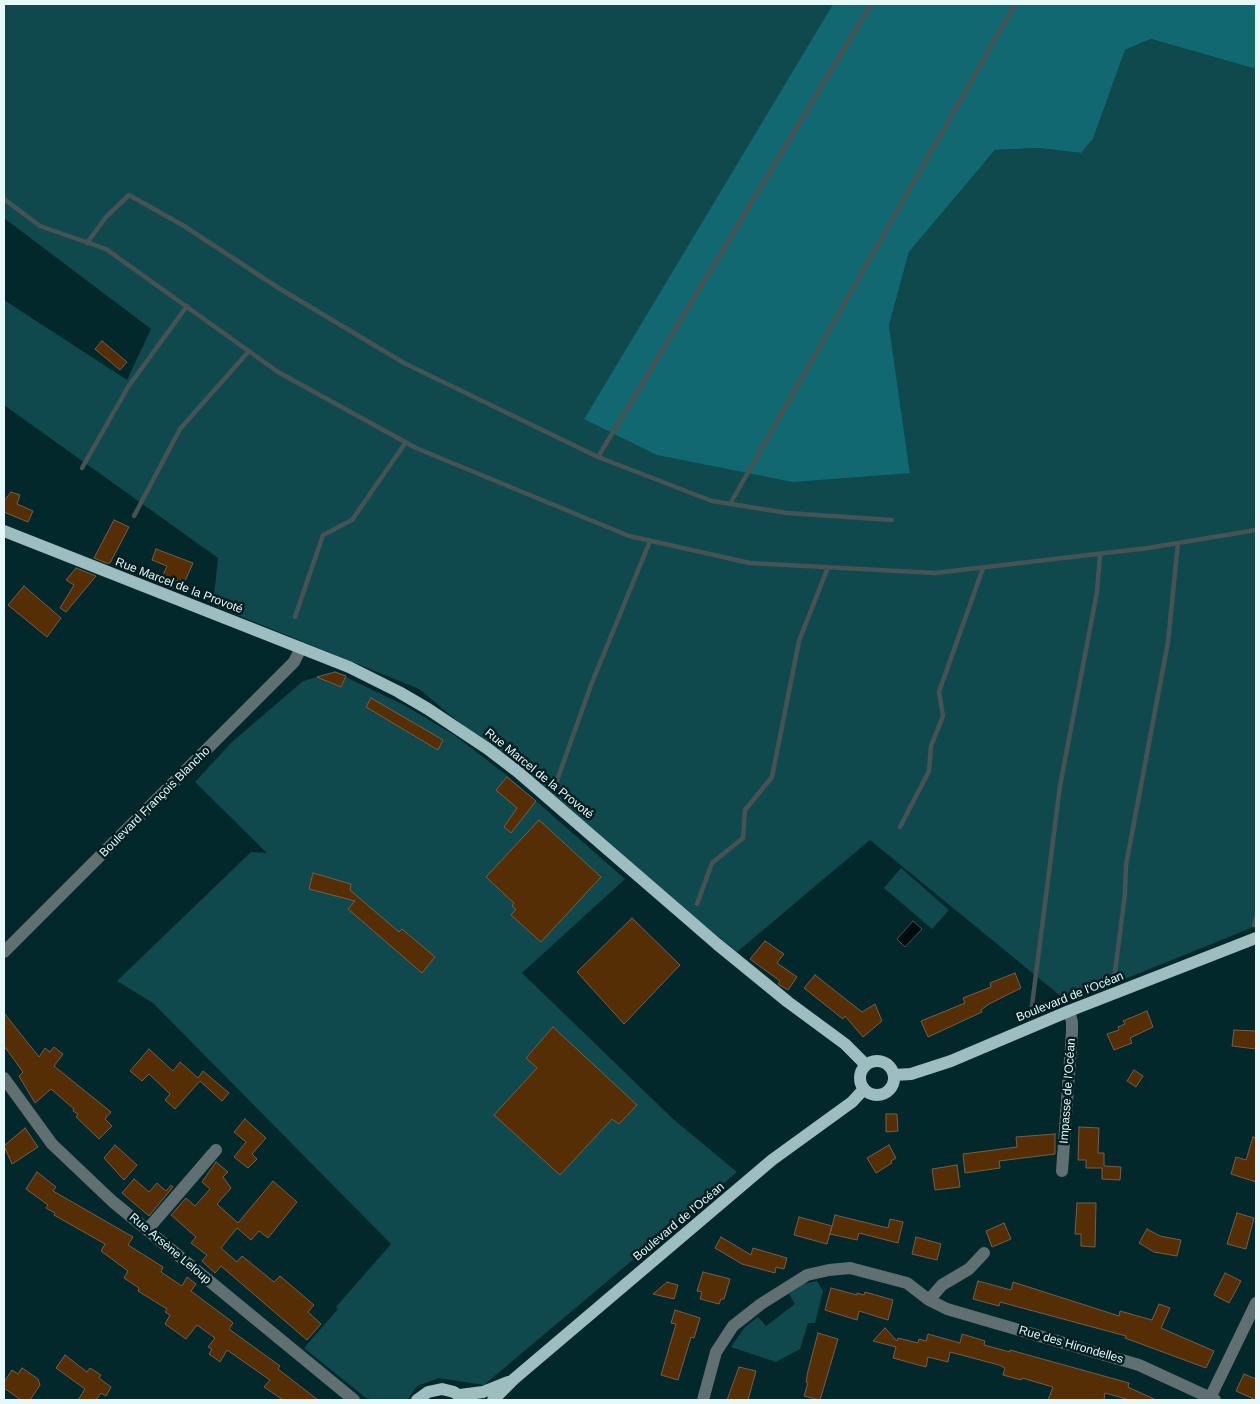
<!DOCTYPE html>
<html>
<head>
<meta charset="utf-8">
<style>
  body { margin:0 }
  #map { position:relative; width:1260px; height:1404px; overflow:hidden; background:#03282c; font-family:Arial,sans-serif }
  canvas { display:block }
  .frame { position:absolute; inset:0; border:5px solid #e5f8fa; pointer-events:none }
</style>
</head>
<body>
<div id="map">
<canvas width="1260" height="1404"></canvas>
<div class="frame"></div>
</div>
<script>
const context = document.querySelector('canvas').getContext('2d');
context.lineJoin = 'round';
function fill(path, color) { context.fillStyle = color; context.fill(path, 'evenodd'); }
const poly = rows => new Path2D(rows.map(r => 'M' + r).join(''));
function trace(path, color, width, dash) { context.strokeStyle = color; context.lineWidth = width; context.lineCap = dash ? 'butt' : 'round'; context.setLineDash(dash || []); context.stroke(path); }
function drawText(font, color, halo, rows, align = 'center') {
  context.font = font + ' Arial,sans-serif'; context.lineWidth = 5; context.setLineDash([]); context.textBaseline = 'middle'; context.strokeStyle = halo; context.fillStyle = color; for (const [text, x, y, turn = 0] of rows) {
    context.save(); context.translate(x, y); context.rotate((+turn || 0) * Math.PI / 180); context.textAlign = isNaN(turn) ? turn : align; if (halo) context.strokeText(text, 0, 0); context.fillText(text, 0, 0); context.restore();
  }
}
const green = poly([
  [4,4,833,4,584,419,910,473,889,327,909,252,995,150,1038,148,1081,153,1093,139,1125,50,1151,39,1256,69,1256,926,1068,1002,870,840,737,952,419,689,213,605,218,558,4,405,4,300,127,380,151,329,4,218],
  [335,672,404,705,454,735,504,773,625,879,522,973,673,1119,737,1172,484,1385,439,1378,417,1386,407,1400,375,1400,366,1398,304,1348,338,1309,336,1307,391,1244,153,1003,117,981,251,852,267,853,195,782,232,742,303,681],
  [901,868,949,910,932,929,884,888],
  [817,1281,823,1291,815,1323,808,1323,800,1349,776,1362,731,1347,744,1328,758,1317,766,1326,795,1304,789,1294,803,1284]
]);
const forest = poly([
  [833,4,1256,4,1256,69,1151,39,1125,50,1093,139,1081,153,1038,148,995,150,909,252,889,326,910,473,793,482,657,455,584,419]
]);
const water = poly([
  [913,921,922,929,905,947,897,939,913,921]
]);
const stream = poly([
  [4,199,40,226,106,249,278,372,416,448,629,536,750,563,935,573,1148,548,1256,530],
  [87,243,106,217,129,195,184,226,277,287,404,363,598,457,712,501,787,513,892,520],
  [598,457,871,4],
  [82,468,128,387,187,306],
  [730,504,1015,4],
  [134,516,180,429,249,351],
  [295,617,323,535,352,520,406,442],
  [555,786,591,685,650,541],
  [900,827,929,771,931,746,943,716,939,692,983,568],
  [697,904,712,863,743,838,745,810,772,777,799,641,828,567],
  [1254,925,1256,918],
  [1114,979,1125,894,1126,865,1168,642,1178,543],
  [1031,1013,1060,786,1097,592,1100,554]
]);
const building = poly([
  [102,341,127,362,120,370,95,349,102,341],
  [11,492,20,495,17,504,33,511,28,522,4,512,4,501,11,492],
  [114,520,129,527,110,563,106,563,94,558,114,520],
  [156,549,193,563,181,590,160,582,167,566,152,560,156,549],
  [76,568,96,576,66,612,60,608,74,585,66,580,76,568],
  [24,586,61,618,47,637,8,605,24,586],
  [335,672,346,676,341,687,317,677,335,672],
  [371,698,443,740,438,750,366,707,371,698],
  [507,777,536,801,511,833,504,827,517,808,496,790,507,777],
  [539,820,601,877,541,942,511,915,516,909,512,906,514,903,486,877,539,820],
  [313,873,351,884,350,890,399,932,402,929,435,957,422,973,348,909,355,901,309,889,313,873],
  [632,918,680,965,624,1024,577,972,632,918],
  [765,941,784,954,777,963,797,977,788,990,778,984,780,981,750,959,765,941],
  [1015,973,1021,988,989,1004,981,1010,982,1012,928,1037,921,1021,965,1003,963,998,991,987,990,983,1015,973],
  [815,975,862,1012,875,1004,882,1021,863,1037,845,1016,843,1019,804,988,815,975],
  [1147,1011,1153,1027,1130,1038,1132,1043,1114,1050,1107,1034,1119,1030,1118,1027,1125,1024,1123,1021,1147,1011],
  [4,1013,39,1057,45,1048,50,1052,54,1047,63,1054,54,1066,111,1112,105,1119,112,1126,99,1139,76,1117,78,1114,73,1111,74,1109,51,1089,35,1103,19,1076,23,1072,4,1046,4,1013],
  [553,1027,637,1105,619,1124,612,1119,560,1175,494,1115,537,1068,526,1058,553,1027],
  [1234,1030,1256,1031,1256,1049,1232,1046,1234,1030],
  [149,1049,173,1071,180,1062,198,1078,203,1071,229,1093,222,1101,200,1081,175,1109,165,1100,170,1094,149,1074,142,1081,130,1071,149,1049],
  [1134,1070,1143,1076,1136,1087,1127,1081,1134,1070],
  [886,1114,897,1114,898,1131,886,1132,886,1114],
  [245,1119,266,1138,252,1154,257,1159,248,1168,234,1157,246,1142,234,1132,245,1119],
  [1079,1127,1099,1128,1098,1153,1104,1153,1104,1166,1121,1167,1120,1180,1102,1179,1102,1168,1086,1168,1086,1160,1078,1160,1079,1127],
  [25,1128,38,1147,12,1164,4,1146,25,1128],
  [1055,1134,1055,1154,999,1161,1000,1168,965,1173,963,1154,1017,1147,1016,1137,1055,1134],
  [1253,1137,1256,1138,1256,1182,1231,1174,1236,1157,1246,1160,1253,1137],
  [115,1145,137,1165,124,1180,104,1158,115,1145],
  [889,1145,896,1158,891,1161,892,1163,876,1173,867,1158,889,1145],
  [216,1162,228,1172,223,1177,231,1188,217,1204,238,1223,273,1181,297,1202,268,1238,259,1231,251,1240,237,1228,221,1248,237,1262,242,1256,274,1282,280,1276,314,1305,308,1312,321,1324,307,1340,221,1266,215,1273,202,1261,207,1255,191,1243,196,1237,171,1215,186,1198,195,1206,210,1189,202,1182,216,1162],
  [957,1165,960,1187,935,1190,932,1169,957,1165],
  [37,1172,56,1187,53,1191,133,1237,128,1245,163,1267,161,1272,182,1286,187,1277,196,1284,191,1291,231,1321,233,1323,229,1329,280,1366,278,1369,318,1400,283,1400,264,1387,270,1380,227,1350,220,1362,209,1354,212,1349,208,1347,215,1338,197,1325,186,1339,165,1324,170,1315,165,1312,167,1309,138,1291,139,1288,124,1278,128,1271,101,1251,105,1244,54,1215,55,1213,46,1208,48,1205,26,1189,37,1172],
  [134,1179,149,1192,157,1183,166,1191,171,1185,173,1187,149,1216,122,1193,134,1179],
  [1077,1203,1096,1203,1095,1247,1081,1246,1081,1234,1075,1234,1077,1203],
  [1237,1213,1254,1218,1246,1249,1227,1244,1237,1213],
  [835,1215,888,1228,890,1219,903,1222,898,1243,859,1233,857,1240,830,1234,835,1215],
  [799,1217,832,1226,827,1244,794,1235,799,1217],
  [1004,1223,1011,1239,992,1247,986,1231,1004,1223],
  [1147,1229,1160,1236,1181,1240,1177,1256,1154,1252,1139,1243,1147,1229],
  [721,1237,751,1255,753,1248,787,1258,784,1269,776,1267,775,1273,742,1264,715,1248,721,1237],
  [916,1237,941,1244,937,1260,912,1254,916,1237],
  [703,1272,730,1279,724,1299,721,1299,719,1304,700,1299,702,1292,697,1291,703,1272],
  [1225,1273,1241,1281,1229,1303,1214,1295,1225,1273],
  [978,1281,1011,1290,1013,1282,1119,1316,1120,1311,1152,1320,1159,1304,1170,1308,1161,1328,1214,1351,1206,1368,1125,1338,1126,1336,1000,1302,999,1306,973,1299,978,1281],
  [667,1282,678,1285,674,1299,653,1294,667,1282],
  [831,1288,857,1295,857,1293,864,1295,865,1292,893,1300,888,1320,859,1311,857,1320,825,1310,831,1288],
  [675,1310,700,1318,694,1338,691,1337,678,1380,661,1375,676,1324,671,1323,675,1310],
  [885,1328,897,1341,898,1338,918,1343,919,1339,926,1341,928,1334,960,1343,962,1334,985,1341,984,1345,1010,1352,1010,1350,1129,1383,1128,1387,1156,1400,1130,1400,1105,1393,1104,1400,1048,1400,1053,1387,1022,1378,1021,1380,1003,1375,1005,1368,999,1365,950,1352,948,1362,928,1357,926,1367,893,1358,896,1347,873,1341,885,1328],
  [818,1333,838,1339,820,1400,804,1396,808,1383,806,1382,808,1371,818,1333],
  [65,1355,87,1372,90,1368,101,1375,99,1378,111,1387,106,1396,101,1393,96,1400,78,1400,85,1389,56,1368,65,1355],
  [739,1367,756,1371,748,1400,727,1400,739,1367],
  [22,1368,38,1379,40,1385,30,1400,21,1400,4,1388,4,1382,12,1370,18,1374,22,1368],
  [1244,1374,1256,1379,1256,1400,1236,1391,1244,1374]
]);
const minor = poly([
  [4,952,294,662,301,648],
  [4,1078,52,1144,112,1201,354,1400],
  [1062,1171,1072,1032,1072,1022,1069,1011],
  [147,1230,216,1150],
  [929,1300,942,1285,969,1269,984,1253],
  [1210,1398,1256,1303],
  [703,1400,716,1352,733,1326,761,1304,807,1275,829,1270,850,1268,907,1283,929,1300,947,1309,1139,1365,1215,1400]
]);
const major = poly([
  [4,531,349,667,399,692,428,709,488,749,518,772,717,944,788,1002,845,1044,866,1065],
  '860 1078a17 17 0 1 1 34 0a17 17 0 1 1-34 0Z',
  [894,1075,911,1074,951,1061,1069,1011,1256,938],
  [460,1395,483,1392,508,1382],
  [417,1400,428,1392,442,1389,454,1392,465,1400],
  [493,1400,514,1379,772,1160,852,1102,864,1089]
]);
const streetNames = [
  ["Rue Marcel de la Provoté",179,586,21],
  ["Rue Marcel de la Provoté",539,774,39],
  ["Boulevard François Blancho",155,802,-45],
  ["Boulevard de l'Océan",1070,997,-22],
  ["Impasse de l'Océan",1068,1091,-86],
  ["Boulevard de l'Océan",679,1222,-40],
  ["Rue Arsène Leloup",170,1249,40],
  ["Rue des Hirondelles",1071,1345,16]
];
fill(green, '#0f494e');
fill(forest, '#116870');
fill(water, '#020b0d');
trace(water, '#465254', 1);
trace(stream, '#465254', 4.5);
fill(building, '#552e05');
trace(building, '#755e4b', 1);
trace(minor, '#606f71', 12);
trace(major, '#9ebdc1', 12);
drawText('12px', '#e5f8fa', '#031e20', streetNames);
</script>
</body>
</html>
